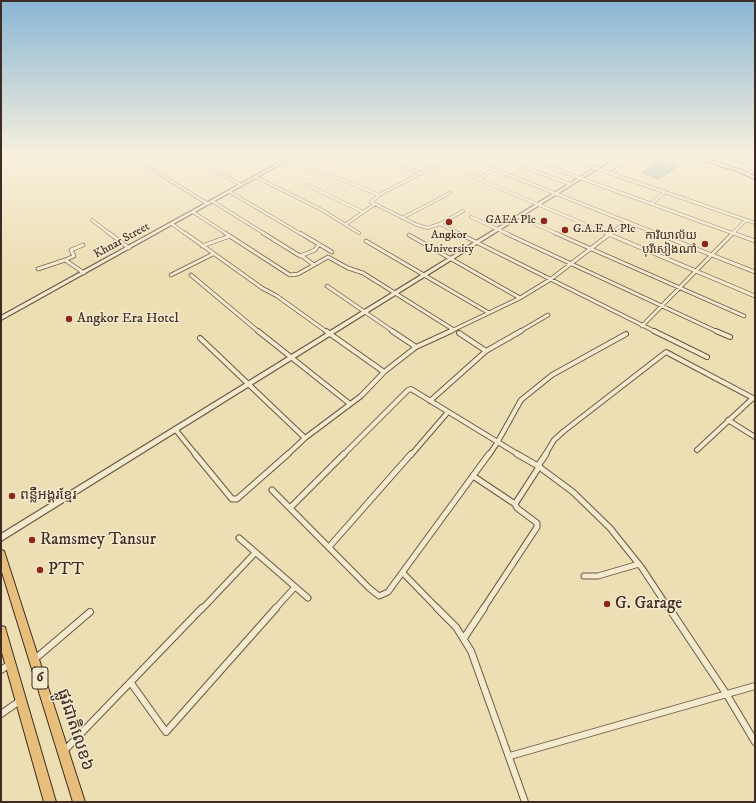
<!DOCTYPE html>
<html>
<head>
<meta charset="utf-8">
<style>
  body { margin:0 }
  #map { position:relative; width:756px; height:803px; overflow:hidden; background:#eedeb4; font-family:"IM FELL DW Pica",serif }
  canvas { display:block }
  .frame { position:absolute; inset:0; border:2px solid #3e2b23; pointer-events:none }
</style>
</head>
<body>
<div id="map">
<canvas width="756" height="803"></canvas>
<div class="frame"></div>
</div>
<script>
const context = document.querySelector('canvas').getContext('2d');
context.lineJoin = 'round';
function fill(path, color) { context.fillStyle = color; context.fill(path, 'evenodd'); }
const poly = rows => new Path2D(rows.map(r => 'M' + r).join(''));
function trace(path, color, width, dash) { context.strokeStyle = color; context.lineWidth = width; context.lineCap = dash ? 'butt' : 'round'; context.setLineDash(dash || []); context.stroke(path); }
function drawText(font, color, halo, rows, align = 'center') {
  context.font = font + ' "IM FELL DW Pica","Noto Sans Khmer",serif'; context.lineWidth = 3; context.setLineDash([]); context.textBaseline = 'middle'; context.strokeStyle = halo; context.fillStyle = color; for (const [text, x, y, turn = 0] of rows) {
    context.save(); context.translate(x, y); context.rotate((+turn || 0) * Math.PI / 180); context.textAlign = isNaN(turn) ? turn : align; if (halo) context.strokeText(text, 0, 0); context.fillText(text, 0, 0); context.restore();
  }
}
const water = poly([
  [661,160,678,166,659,179,642,173,661,160]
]);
const canal = poly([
  [65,156,70,156,32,166,30,165,65,156]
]);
const minorFar4 = poly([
  [191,156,241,185],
  [284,156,379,195],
  [315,156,336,164],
  [376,156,420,173],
  [403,156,431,167],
  [454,156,379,195,371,202,415,224,427,228,440,224,463,211],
  [487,156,513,163,570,184],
  [519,156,735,234],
  [560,156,755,223],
  [724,156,755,165],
  [134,158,208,204],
  [508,162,517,156],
  [204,164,227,156],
  [496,170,658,234],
  [611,173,639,156],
  [748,174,755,170],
  [471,176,608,234],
  [256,177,322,210,359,233],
  [480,180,483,176,496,168],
  [307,185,363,212],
  [230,192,301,234],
  [212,201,265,234],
  [651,204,665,192],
  [193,212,227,234],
  [471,217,508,234],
  [519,217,558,234],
  [402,218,450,193],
  [92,220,110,234],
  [172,224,186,234],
  [346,224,375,204],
  [440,224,460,234],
  [610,234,627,221],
  [732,234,746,220]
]);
const minorFar3 = poly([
  [109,233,129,248],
  [185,233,262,288,277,296,327,332],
  [225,233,290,275,298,274,328,257,348,268,363,273,454,330],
  [263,233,300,256,315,250,319,244],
  [300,233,332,252],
  [458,233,656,332],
  [505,233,718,332],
  [555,233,744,316],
  [606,233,755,296],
  [656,233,755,272],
  [733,233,755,241],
  [409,235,520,298],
  [366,241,489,313],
  [83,245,71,250,74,256,65,260,84,273],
  [202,246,230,236],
  [302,256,314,265],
  [38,269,65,260],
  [171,275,213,254],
  [191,275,259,332],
  [327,286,394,332],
  [642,326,733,233],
  [449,332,520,298,551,279,611,233],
  [519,332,548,315]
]);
const minorFar2 = poly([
  [258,331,350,404],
  [326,331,384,372],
  [392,331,416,347],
  [654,331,707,357],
  [716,331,730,337],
  [459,333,486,351],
  [200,338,305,438],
  [430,401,486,351,521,331],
  [728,420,755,437],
  [175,429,196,455],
  [697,450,753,398],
  [287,455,305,438,361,396,384,372,416,347,451,331],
  [343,455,408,390,411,389,519,455],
  [411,455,448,412],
  [489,455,497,443,521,400,552,375,626,334],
  [545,455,554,440,564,431,666,352,755,399]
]);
const minorFar1 = poly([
  [195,454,232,499,237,499,288,454],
  [517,454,538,466,573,492,610,528,642,568,669,609],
  [538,466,546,454],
  [473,476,515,504],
  [272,490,369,588,379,596,388,592,489,454],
  [290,508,344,454],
  [239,538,308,598],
  [329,547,411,454],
  [403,573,438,609],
  [584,576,598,576,639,564],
  [202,609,255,553],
  [275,609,295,587],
  [483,609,537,527,537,523,517,508,515,504,539,467]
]);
const minor = poly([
  [437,608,456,627,471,651,525,802],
  [669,608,727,695,755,742],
  [464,638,484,608],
  [35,659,90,612],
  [1,670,10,664],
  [131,683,166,732,276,608],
  [1,714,21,700],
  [65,750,202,608],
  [510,756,755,686]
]);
const tertiary = poly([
  [291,156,295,156,1,320,1,316,291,156],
  [614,156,618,156,1,541,1,534,614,156],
  [692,156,695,156,742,170,755,177,755,179,740,172,692,157,692,156]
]);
const trunk = poly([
  [1,550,4,551,5,554,85,802,73,802,1,569,1,550],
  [1,626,5,627,6,631,56,802,44,802,1,649,1,626]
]);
const markers = [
  [544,221,4,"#8f2418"],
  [449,222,4,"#8f2418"],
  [565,230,4,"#8f2418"],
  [705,244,4,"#8f2418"],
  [69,319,4,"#8f2418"],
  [12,496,4,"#8f2418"],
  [32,540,4,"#8f2418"],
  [40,570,4,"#8f2418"],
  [607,604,4,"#8f2418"]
];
const farPoinames = [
  ["GAEA Plc",536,221],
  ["G.A.E.A. Plc",573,230,"left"],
  ["Angkor",449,236,"center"],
  ["University",449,250,"center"],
  ["ការិយាល័យ",697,237],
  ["បុរីសៀងណាំ",697,251]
];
const farStreetnames = [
  ["Khnar Street",122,241,-29]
];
const shields = [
  [40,678,16]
];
const shieldNames = [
  ["6",40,678]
];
const poiNames = [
  ["Angkor Era Hotel",77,319],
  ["ពន្លឺអង្គរខ្មែរ",20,496]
];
const nearPoinames = [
  ["Ramsmey Tansur",40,540],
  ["PTT",48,570],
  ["G. Garage",615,604]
];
const nearStreetnames = [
  ["ផ្លូវជាតិលេខ៦",74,730,72]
];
fill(water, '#9ebab8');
trace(water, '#78817c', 1);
fill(canal, '#9ebab8');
trace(minorFar4, '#6a5847', 3.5);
trace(minorFar3, '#6a5847', 4.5);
trace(minorFar2, '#6a5847', 6);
trace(minorFar1, '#6a5847', 7);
trace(minor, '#6a5847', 8);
trace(tertiary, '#6a5847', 2.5);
trace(trunk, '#3e2b23', 2);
trace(minorFar4, '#f4eace', 2.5);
trace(minorFar3, '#f4eace', 3);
trace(minorFar2, '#f4eace', 4);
trace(minorFar1, '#f4eace', 5);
trace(minor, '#f4eace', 6);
fill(tertiary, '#f4eace');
fill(trunk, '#e7bf7a');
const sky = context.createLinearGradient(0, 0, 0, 268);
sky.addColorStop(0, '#8ab6d5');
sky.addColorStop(0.58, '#f7f0dd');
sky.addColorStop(1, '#f7f0dd00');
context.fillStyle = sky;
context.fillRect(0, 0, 756, 268);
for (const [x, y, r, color] of markers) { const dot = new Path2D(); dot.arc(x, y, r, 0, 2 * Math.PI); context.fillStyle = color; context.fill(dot); trace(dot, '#f4eace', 1.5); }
drawText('12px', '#3e2b23', '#f4eace', farPoinames, 'right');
drawText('12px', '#3e2b23', '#f4eace', farStreetnames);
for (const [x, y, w] of shields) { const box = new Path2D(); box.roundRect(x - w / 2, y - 11, w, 22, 3); context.fillStyle = '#f4eace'; context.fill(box); trace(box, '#3e2b23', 1); }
drawText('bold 13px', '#3e2b23', null, shieldNames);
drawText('14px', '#3e2b23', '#f4eace', poiNames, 'left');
drawText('17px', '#3e2b23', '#f4eace', nearPoinames, 'left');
drawText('17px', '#3e2b23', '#f4eace', nearStreetnames);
</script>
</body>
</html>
